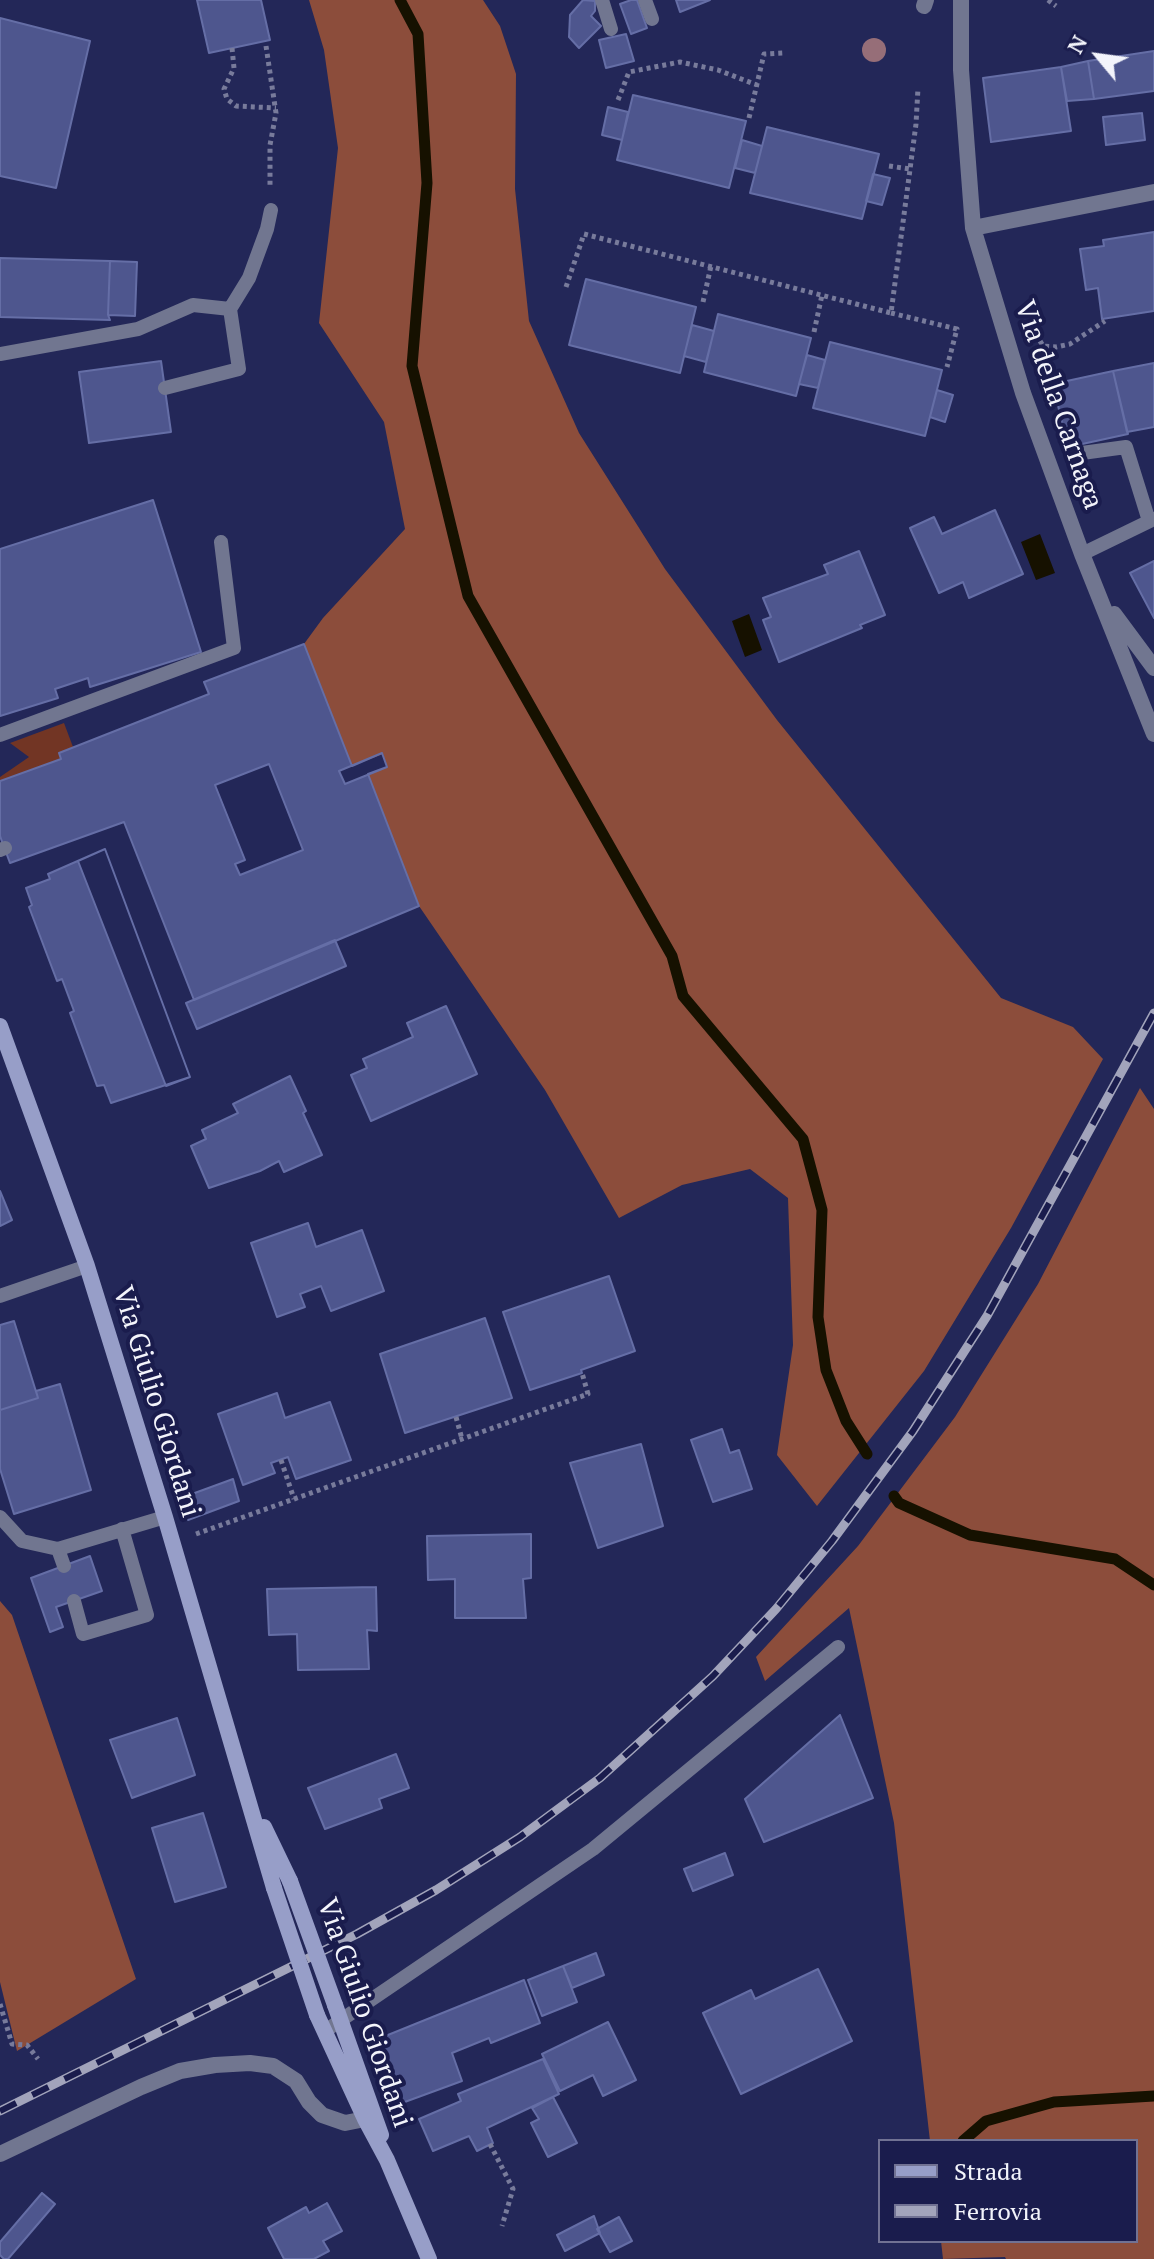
<!DOCTYPE html>
<html>
<head>
<meta charset="utf-8">
<style>
  body { margin:0 }
  #map { position:relative; width:1154px; height:2259px; overflow:hidden; background:#232758; font-family:"PT Serif",serif }
  canvas { display:block }
  .legend { position:absolute; left:878px; top:2139px; width:260px; height:104px; box-sizing:border-box; background:#1a1c4d; border:2px solid #717293; margin:0; padding:10px 14px; list-style:none; font-size:24px; color:#f3f4fb }
  .legend li { display:flex; align-items:center; gap:16px; height:40px }
  .legend b { width:40px; border:2px solid #717293 }
  .north { position:absolute; left:1058px; top:16px; width:80px; height:80px; -webkit-text-stroke:6px #1a1c4d; paint-order:stroke; rotate:299deg; font-size:22px; font-weight:700; line-height:32px; text-align:center; color:#f3f4fb }
  .north::after { content:''; display:block; margin:auto; width:28px; height:36px; background:#f3f4fb; clip-path:polygon(50% 0,100% 100%,50% 72%,0 100%) }
</style>
</head>
<body>
<div id="map">
<canvas width="1154" height="2259"></canvas>
<ul class="legend">
<li><b style="height:10px;background:#979ec8"></b>Strada</li>
<li><b style="height:10px;background:#a2a4bb"></b>Ferrovia</li>
</ul>
<div class="north">N</div>
</div>
<script>
const context = document.querySelector('canvas').getContext('2d');
context.lineJoin = 'round';
function fill(path, color) { context.fillStyle = color; context.fill(path, 'evenodd'); }
const poly = rows => new Path2D(rows.map(r => 'M' + r).join(''));
function trace(path, color, width, dash) { context.strokeStyle = color; context.lineWidth = width; context.lineCap = dash ? 'butt' : 'round'; context.setLineDash(dash || []); context.stroke(path); }
function drawText(font, color, halo, rows, align = 'center') {
  context.font = font + ' "PT Serif",serif'; context.lineWidth = 8; context.setLineDash([]); context.textBaseline = 'middle'; context.strokeStyle = halo; context.fillStyle = color; for (const [text, x, y, turn = 0] of rows) {
    context.save(); context.translate(x, y); context.rotate((+turn || 0) * Math.PI / 180); context.textAlign = isNaN(turn) ? turn : align; if (halo) context.strokeText(text, 0, 0); context.fillText(text, 0, 0); context.restore();
  }
}
const green = poly([
  [64,723,73,747,59,753,61,759,0,781,0,777,29,757,10,743]
]);
const forest = poly([
  [309,0,483,0,500,26,516,74,515,189,529,321,579,433,665,569,777,720,1001,998,1073,1027,1103,1059,1011,1228,924,1371,817,1506,777,1455,793,1345,788,1198,750,1169,682,1185,619,1218,545,1090,419,906,368,774,387,767,383,754,352,766,304,644,323,618,405,529,384,422,319,323,338,148,324,50],
  [1140,1088,1154,1109,1154,2259,1006,2259,1005,2257,943,2259,941,2241,1136,2241,1136,2141,930,2141,894,1823,849,1608,765,1681,756,1657,858,1546,955,1417,1038,1284],
  [0,1601,12,1615,136,1979,17,2051,0,1982]
]);
const water = poly([
  [1040,534,1055,573,1036,580,1021,542],
  [749,614,762,650,745,657,732,621]
]);
const stream = poly([
  [400,0,418,34,427,183,412,366,468,596,672,956,683,996,803,1139,822,1210,818,1317,826,1370,846,1421,867,1454],
  [894,1496,899,1503,970,1535,1115,1559,1154,1585],
  [963,2141,986,2121,1054,2102,1154,2096]
]);
const building = poly([
  [197,0,261,0,270,40,209,53,197,0],
  [583,0,595,1,595,11,591,16,601,26,579,48,569,37,570,15,583,0],
  [631,0,637,0,647,28,631,34,620,4,631,0],
  [676,0,710,0,680,12,676,0],
  [0,18,90,41,56,188,0,176,0,18],
  [626,34,634,61,606,68,599,40,626,34],
  [1154,51,1154,91,1094,99,1088,61,1154,51],
  [1088,61,1094,99,1067,101,1061,67,1088,61],
  [1061,67,1071,131,991,142,983,78,1061,67],
  [633,95,746,121,729,188,617,160,633,95],
  [608,107,628,112,622,140,602,135,608,107],
  [1142,113,1145,140,1106,145,1103,117,1142,113],
  [767,127,879,154,862,219,750,193,767,127],
  [742,140,762,146,755,173,735,168,742,140],
  [873,174,890,178,882,205,866,201,873,174],
  [1154,232,1154,311,1102,319,1098,288,1086,290,1080,249,1104,246,1103,240,1154,232],
  [0,258,110,261,108,315,110,320,0,317,0,258],
  [110,261,137,262,135,316,108,315,110,261],
  [586,279,696,307,680,373,569,345,586,279],
  [718,314,811,338,796,396,704,372,718,314],
  [692,325,714,331,706,362,684,356,692,325],
  [830,342,942,370,925,436,813,408,830,342],
  [807,355,825,360,818,388,799,384,807,355],
  [161,361,171,432,89,443,79,372,161,361],
  [1154,363,1154,427,1127,432,1113,371,1154,363],
  [1113,371,1128,434,1073,446,1071,427,1063,427,1053,384,1113,371],
  [937,390,953,395,945,422,930,417,937,390],
  [153,500,201,652,90,687,88,678,55,689,58,698,0,716,0,549,153,500],
  [995,510,1023,574,969,598,963,582,939,593,910,528,934,517,942,534,995,510],
  [859,551,885,615,860,625,862,628,779,662,763,620,771,617,763,598,828,574,824,565,859,551],
  [1154,561,1154,618,1130,573,1154,561],
  [304,644,352,766,382,753,387,767,368,774,419,906,194,1000,124,822,10,863,0,836,0,781,61,759,59,753,209,694,204,682,304,644],
  [382,753,387,767,345,784,339,771,382,753],
  [269,764,303,850,240,875,235,864,245,860,215,785,269,764],
  [105,849,190,1077,111,1103,104,1085,97,1086,70,1013,74,1011,62,979,57,981,29,907,32,905,26,888,50,879,48,874,105,849],
  [105,849,190,1077,166,1086,78,861,105,849],
  [335,940,346,966,197,1029,186,1003,335,940],
  [446,1006,477,1074,371,1121,351,1075,367,1068,363,1059,413,1037,407,1023,446,1006],
  [290,1076,306,1111,303,1113,322,1155,284,1172,279,1161,260,1171,209,1188,191,1146,206,1139,202,1130,238,1113,233,1104,290,1076],
  [0,1191,12,1220,0,1226,0,1191],
  [308,1223,316,1247,362,1230,384,1291,331,1311,321,1286,300,1294,305,1307,277,1317,251,1243,308,1223],
  [609,1276,635,1351,581,1370,582,1373,530,1390,503,1312,609,1276],
  [485,1318,512,1398,405,1433,380,1354,485,1318],
  [14,1321,38,1398,0,1410,0,1325,14,1321],
  [60,1384,91,1490,14,1514,0,1469,0,1410,38,1398,36,1391,60,1384],
  [277,1393,285,1418,330,1402,351,1460,296,1479,288,1457,271,1463,275,1473,243,1485,218,1414,277,1393],
  [722,1429,730,1453,739,1450,752,1489,713,1502,691,1440,722,1429],
  [641,1444,663,1526,598,1548,570,1463,641,1444],
  [233,1479,239,1501,188,1520,181,1498,233,1479],
  [531,1534,531,1578,523,1579,526,1618,455,1618,455,1579,428,1580,427,1536,531,1534],
  [90,1556,102,1591,56,1607,63,1627,50,1632,31,1578,90,1556],
  [376,1587,377,1631,367,1630,369,1669,298,1670,297,1634,269,1635,267,1589,376,1587],
  [840,1715,873,1798,764,1842,745,1799,840,1715],
  [177,1718,195,1775,132,1798,110,1740,177,1718],
  [396,1754,409,1788,379,1799,382,1808,325,1829,308,1788,396,1754],
  [203,1813,226,1887,175,1902,152,1828,203,1813],
  [725,1853,733,1875,693,1891,684,1869,725,1853],
  [596,1953,604,1975,572,1988,563,1966,596,1953],
  [563,1966,577,2002,542,2016,528,1980,563,1966],
  [818,1969,852,2041,741,2094,703,2013,751,1990,755,1999,818,1969],
  [524,1980,540,2023,491,2043,489,2038,452,2053,462,2081,402,2103,378,2039,524,1980],
  [608,2022,636,2080,603,2096,593,2075,560,2091,542,2054,608,2022],
  [543,2059,559,2094,487,2128,493,2143,477,2151,469,2136,433,2151,419,2119,461,2101,458,2094,543,2059],
  [553,2097,577,2143,548,2157,531,2123,539,2119,532,2108,553,2097],
  [42,2193,55,2204,8,2259,4,2259,0,2255,0,2242,42,2193],
  [327,2203,342,2231,323,2241,329,2251,314,2259,284,2259,268,2228,306,2207,309,2213,327,2203],
  [594,2216,600,2233,565,2251,557,2235,594,2216],
  [619,2217,632,2241,610,2252,597,2229,619,2217]
]);
const path = poly([
  [1048,0,1056,6],
  [266,46,276,113,270,145,270,185],
  [232,48,234,68,224,89,227,99,236,106,276,108],
  [618,100,629,72,680,62,718,70,757,85],
  [749,118,764,54,783,53],
  [889,166,910,169],
  [566,287,584,234,891,313,916,124,918,88],
  [703,302,711,266],
  [891,313,957,329,947,367],
  [814,332,822,295],
  [1036,334,1043,346,1056,347,1070,344,1105,321],
  [456,1417,462,1439],
  [281,1460,294,1499],
  [196,1534,588,1394,582,1373],
  [0,2004,12,2044,27,2045,38,2059],
  [490,2144,513,2189,502,2226]
]);
const lane = poly([
  [602,0,611,29],
  [645,0,652,19],
  [230,309,249,278,267,229,271,210],
  [0,354,138,329,193,305,230,309,239,369,165,388],
  [1082,453,1126,447,1149,521],
  [1082,554,1154,519],
  [0,735,234,648,221,542],
  [0,850,5,848],
  [0,1296,87,1266],
  [0,1517,22,1541,58,1549],
  [64,1566,58,1549,165,1517],
  [74,1601,83,1634,147,1615,122,1529],
  [325,2031,593,1849,838,1647]
]);
const street = poly([
  [961,0,961,70,973,228,1023,393,1082,554,1154,734],
  [924,6,926,0],
  [973,228,1154,192],
  [1114,614,1154,668],
  [0,2154,141,2087,180,2071,215,2065,250,2063,273,2066,296,2081,309,2102,322,2115,345,2123,365,2119]
]);
const secondary = poly([
  [0,1026,87,1266,165,1517,274,1888],
  [264,1827,290,1881],
  [335,2005,381,2135],
  [317,2015,365,2119,387,2160,429,2259]
]);
const rail = poly([
  [0,2111,357,1934,436,1890,520,1837,600,1778,713,1676,776,1609,832,1541,913,1431,987,1316,1154,1013]
]);
const secondaryBridge = poly([
  [290,1881,335,2005],
  [274,1888,317,2015]
]);
const trees = [
  [874,50]
];
const streetNames = [
  ["Via della Carnaga",1058,405,71],
  ["Via Giulio Giordani",156,1402,73],
  ["Via Giulio Giordani",364,2013,71]
];
fill(green, '#723524');
fill(forest, '#8c4d3b');
fill(water, '#161100');
trace(stream, '#161100', 11);
fill(building, '#4e568e');
trace(building, '#656ea6', 2);
trace(path, '#787b9b', 5, [4, 4]);
trace(lane, '#717690', 14);
trace(street, '#717690', 16);
trace(secondary, '#979ec8', 16);
trace(rail, '#a2a4bb', 9);
trace(rail, '#1a1c4d', 6, [18]);
trace(secondaryBridge, '#979ec8', 16);
context.fillStyle = '#966e78';
for (const [x, y] of trees) { context.beginPath(); context.arc(x, y, 12, 0, 2 * Math.PI); context.fill(); }
drawText('28px', '#f3f4fb', '#1a1c4d', streetNames);
</script>
</body>
</html>
